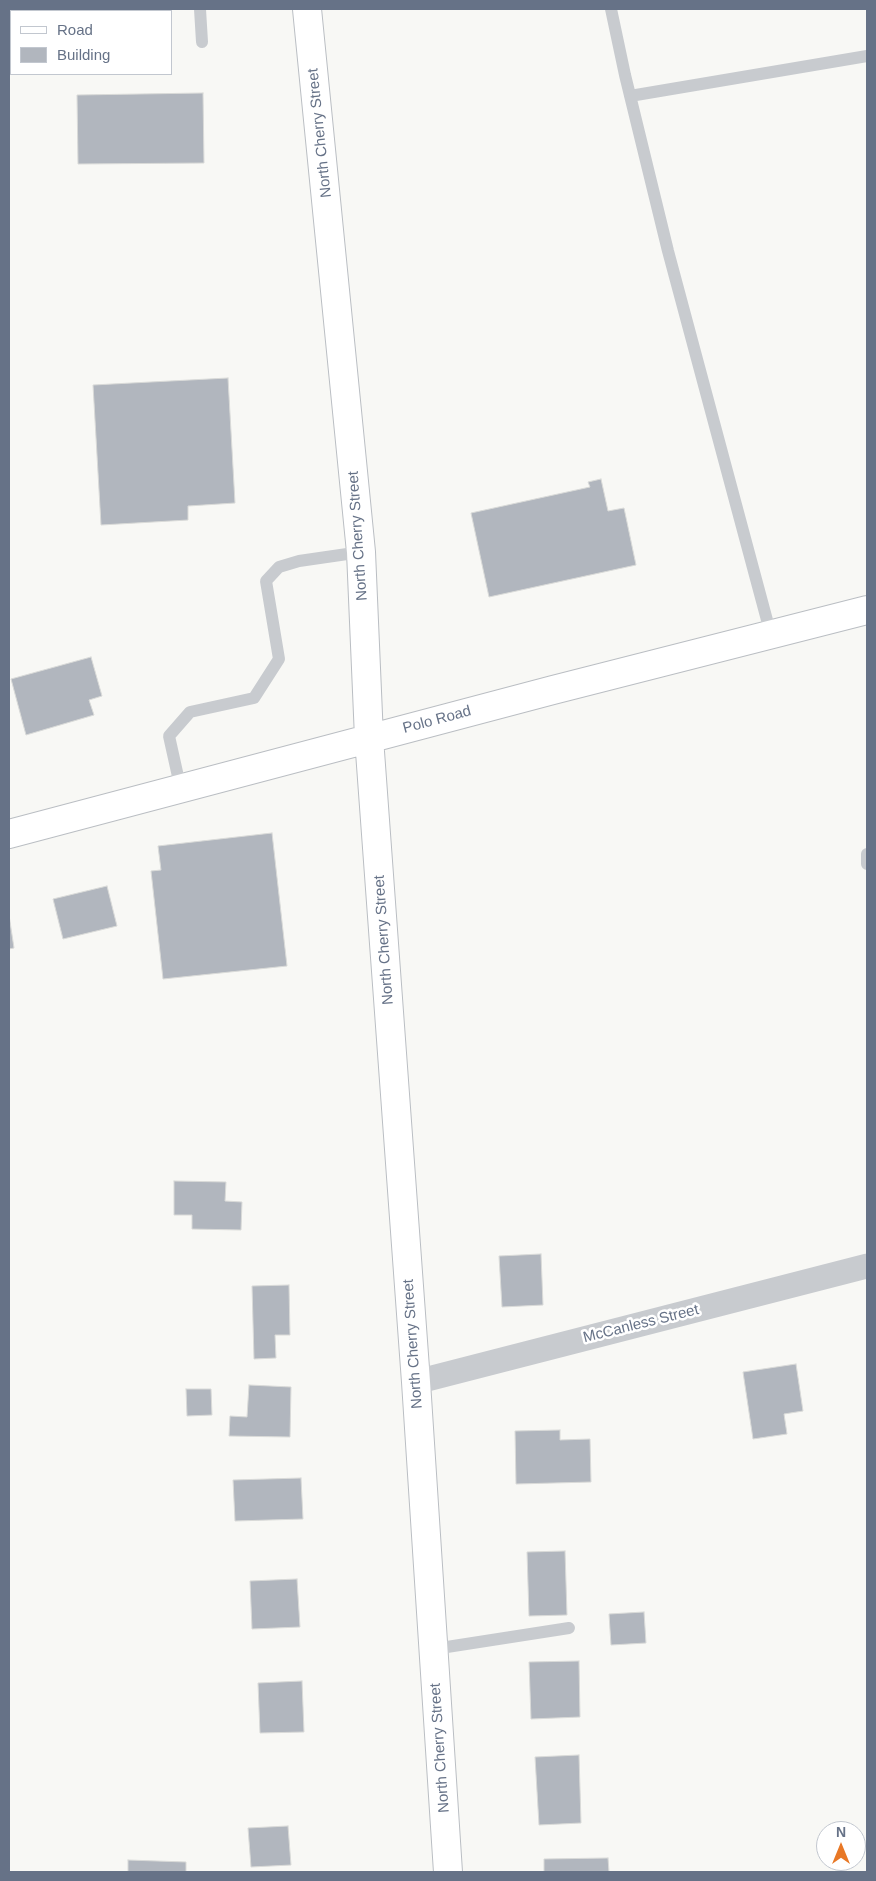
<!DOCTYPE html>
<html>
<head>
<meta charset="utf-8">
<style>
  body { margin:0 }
  #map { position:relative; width:876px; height:1881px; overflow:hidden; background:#f8f8f5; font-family:Helvetica,sans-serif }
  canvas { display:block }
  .frame { position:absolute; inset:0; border:10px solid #667287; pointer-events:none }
  .legend { position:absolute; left:10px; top:10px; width:162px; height:65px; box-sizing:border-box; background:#fff; border:1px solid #c2c7cf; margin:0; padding:6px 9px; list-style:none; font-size:15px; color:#667287 }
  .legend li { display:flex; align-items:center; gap:10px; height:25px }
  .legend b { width:25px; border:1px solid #c2c7cf }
  .north { position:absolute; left:816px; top:1821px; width:50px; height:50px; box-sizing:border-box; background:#fff; border:1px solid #c2c7cf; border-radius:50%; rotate:0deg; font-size:14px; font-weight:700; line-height:20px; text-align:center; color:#667287 }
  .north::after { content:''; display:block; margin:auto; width:18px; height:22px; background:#e87826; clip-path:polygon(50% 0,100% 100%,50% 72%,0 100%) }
</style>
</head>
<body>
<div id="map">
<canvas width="876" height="1881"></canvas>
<div class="frame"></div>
<ul class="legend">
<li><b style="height:6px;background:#fff"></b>Road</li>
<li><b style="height:14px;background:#b1b6be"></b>Building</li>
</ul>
<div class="north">N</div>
</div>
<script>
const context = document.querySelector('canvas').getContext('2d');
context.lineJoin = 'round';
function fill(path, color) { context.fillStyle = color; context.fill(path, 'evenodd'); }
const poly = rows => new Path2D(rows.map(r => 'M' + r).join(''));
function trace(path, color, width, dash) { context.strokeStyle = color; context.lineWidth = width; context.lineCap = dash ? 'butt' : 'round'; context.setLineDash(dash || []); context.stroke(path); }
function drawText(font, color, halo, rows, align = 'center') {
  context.font = font + ' Helvetica,sans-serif'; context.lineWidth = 5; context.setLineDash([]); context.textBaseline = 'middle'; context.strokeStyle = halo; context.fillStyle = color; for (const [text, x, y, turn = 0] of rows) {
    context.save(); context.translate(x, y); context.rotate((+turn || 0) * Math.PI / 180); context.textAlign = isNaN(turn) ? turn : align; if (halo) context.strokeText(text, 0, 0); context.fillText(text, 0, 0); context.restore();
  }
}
const building = poly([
  [9,9,34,9,34,11,11,11,11,23,9,23,9,9],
  [203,93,204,163,78,164,77,95,203,93],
  [228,378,235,503,188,506,188,520,101,525,93,385,228,378],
  [601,479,608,511,624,508,636,565,489,597,471,513,590,487,588,482,601,479],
  [91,657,102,696,89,700,94,715,26,735,11,679,91,657],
  [272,833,287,966,163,979,151,871,161,870,158,846,272,833],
  [107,886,117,926,63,939,53,899,107,886],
  [9,915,14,948,9,949,9,915],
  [174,1181,226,1182,225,1201,242,1202,241,1230,192,1229,192,1215,174,1215,174,1181],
  [541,1254,543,1305,502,1307,499,1256,541,1254],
  [289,1285,290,1335,275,1335,276,1358,254,1359,252,1286,289,1285],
  [796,1364,803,1411,784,1414,787,1434,753,1439,743,1372,796,1364],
  [249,1385,291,1387,290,1437,229,1436,230,1416,247,1417,249,1385],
  [186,1389,211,1389,212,1415,187,1416,186,1389],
  [560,1430,560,1440,590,1439,591,1482,516,1484,515,1431,560,1430],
  [301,1478,303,1519,235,1521,233,1480,301,1478],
  [565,1551,567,1615,529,1616,527,1552,565,1551],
  [297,1579,300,1627,252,1629,250,1581,297,1579],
  [644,1612,646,1643,611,1645,609,1614,644,1612],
  [579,1661,580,1717,531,1719,529,1662,579,1661],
  [302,1681,304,1732,260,1733,258,1683,302,1681],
  [579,1755,581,1823,539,1825,535,1757,579,1755],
  [288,1826,291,1865,251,1867,248,1828,288,1826],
  [608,1858,609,1872,544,1872,544,1859,608,1858],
  [128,1860,186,1862,186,1872,128,1872,128,1860]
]);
const service = poly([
  [200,9,202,42],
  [611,9,625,75,668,251,771,635],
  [630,96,867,56],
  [181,790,169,736,190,712,254,698,279,659,266,581,279,567,299,561,361,552],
  [867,854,867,864],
  [434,1649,569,1628]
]);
const minor = poly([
  [416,1382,867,1266]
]);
const secondary = poly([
  [307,9,361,552,369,738,416,1382,448,1872],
  [9,834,553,690,867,610]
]);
const streetNames = [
  ["North Cherry Street",320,133,-96],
  ["North Cherry Street",358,536,-94],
  ["Polo Road",437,720,-15],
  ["North Cherry Street",384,940,-94],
  ["McCanless Street",641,1324,-14],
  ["North Cherry Street",413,1344,-94],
  ["North Cherry Street",440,1748,-94]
];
fill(building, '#b1b6be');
trace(building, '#d9dad8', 1);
trace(secondary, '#babec3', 30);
trace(service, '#c8cbcf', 12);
trace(minor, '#c8cbcf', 25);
trace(secondary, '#fff', 28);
drawText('15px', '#667287', '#fff', streetNames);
</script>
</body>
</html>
